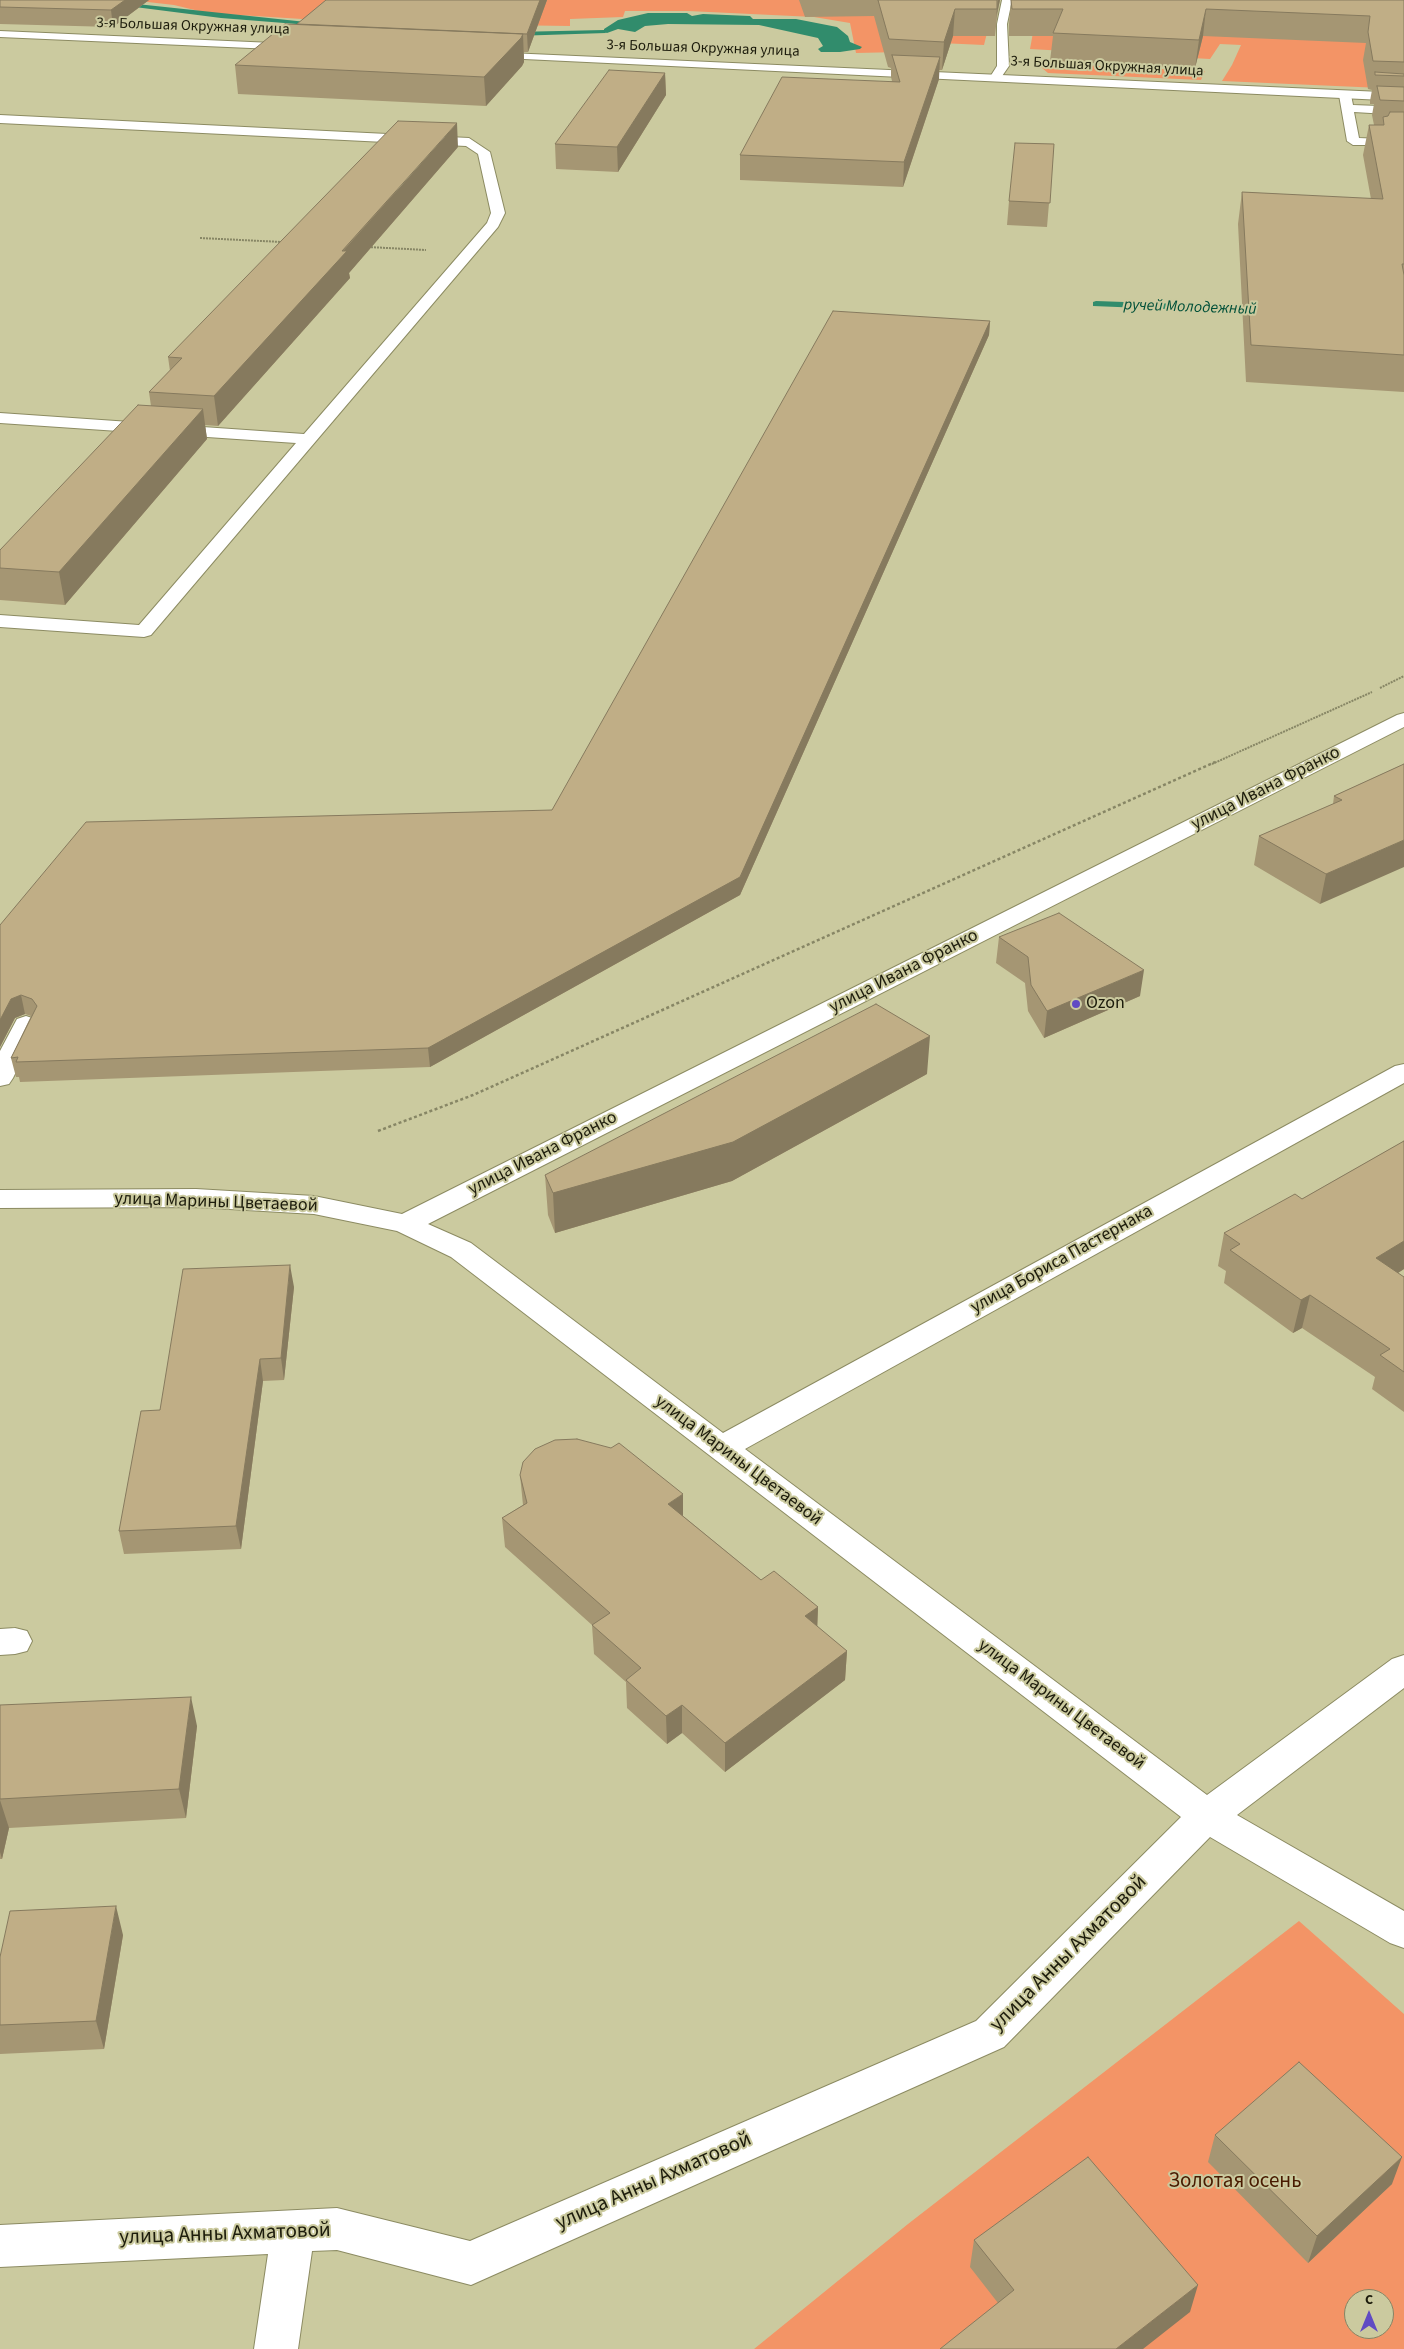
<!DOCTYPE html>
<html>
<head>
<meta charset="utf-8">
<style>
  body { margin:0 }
  #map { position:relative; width:1404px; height:2349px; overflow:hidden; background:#cbca9f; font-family:"Source Sans 3",sans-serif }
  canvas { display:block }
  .north { position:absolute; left:1344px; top:2289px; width:50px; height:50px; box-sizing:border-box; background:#cbca9f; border:1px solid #858464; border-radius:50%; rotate:0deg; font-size:14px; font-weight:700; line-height:20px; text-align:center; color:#1d1c0c }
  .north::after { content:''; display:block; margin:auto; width:18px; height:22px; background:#604bc3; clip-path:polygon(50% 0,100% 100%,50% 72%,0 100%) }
</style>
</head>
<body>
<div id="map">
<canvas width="1404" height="2349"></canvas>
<div class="north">С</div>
</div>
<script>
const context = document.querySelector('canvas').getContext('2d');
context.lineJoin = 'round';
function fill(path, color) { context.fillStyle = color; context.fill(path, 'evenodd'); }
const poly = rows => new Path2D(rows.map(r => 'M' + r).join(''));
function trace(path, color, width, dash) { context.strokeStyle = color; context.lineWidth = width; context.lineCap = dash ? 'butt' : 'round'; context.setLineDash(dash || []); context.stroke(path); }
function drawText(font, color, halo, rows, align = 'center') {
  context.font = font + ' "Source Sans 3",sans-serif'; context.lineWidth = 4; context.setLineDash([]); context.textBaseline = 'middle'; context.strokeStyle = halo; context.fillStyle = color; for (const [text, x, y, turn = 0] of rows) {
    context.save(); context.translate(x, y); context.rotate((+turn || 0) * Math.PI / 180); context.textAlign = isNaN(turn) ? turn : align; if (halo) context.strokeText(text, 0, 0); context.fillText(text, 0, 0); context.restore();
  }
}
const green = poly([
  [130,0,889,0,989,25,984,45,940,43,945,51,856,53,850,23,814,17,688,11,625,11,623,17,570,19,570,26,499,25,318,20,207,13,174,5],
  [1034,27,1404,37,1404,89,1222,81,1232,65,1241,45,1220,44,1210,59,1030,49],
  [1036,63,1205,71,1201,80,1048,73],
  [1299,1921,1404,2014,1404,2349,754,2349,908,2224],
  [1354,2299,1384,2299,1384,2329,1354,2329]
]);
const water = poly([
  [648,13,687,13,692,16,703,14,750,16,753,19,796,19,837,27,848,36,850,42,862,47,860,49,840,52,821,52,818,49,823,46,818,38,759,25,668,24,645,26,635,32,618,29,607,33,604,32,604,29,618,20]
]);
const stream = poly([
  [80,0,99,0,325,24,322,26,221,18,80,0],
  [604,30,606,33,514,36,511,34,514,32,604,30],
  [1096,301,1264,307,1268,310,1264,313,1093,306,1093,302,1096,301]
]);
const pathFar1 = poly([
  [200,238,282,242],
  [368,247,426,250],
  [1380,688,1404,676],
  [1212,764,1372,692]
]);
const path = poly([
  [378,1131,473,1095,1215,762]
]);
const service = poly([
  [1345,91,1351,95,1353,105,1404,107,1404,115,1354,112,1359,138,1381,139,1383,142,1381,145,1353,145,1347,141,1339,95,1345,91],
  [0,115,469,138,490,152,505,213,498,227,151,635,144,637,0,627,0,615,139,625,296,443,0,423,0,413,304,434,487,223,491,213,478,154,466,146,0,123,0,115],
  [26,1016,35,1019,39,1024,13,1078,9,1084,0,1086,0,1051,17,1019,26,1016]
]);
const minor = poly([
  [1002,0,1012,0,1007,24,1009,66,1000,79,996,80,990,77,997,66,997,24,1002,0],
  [1404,713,1404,727,428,1224,471,1243,723,1433,1395,1066,1404,1064,1404,1083,745,1449,1207,1795,1392,1659,1404,1655,1404,1688,1237,1815,1404,1911,1404,1948,1390,1943,1210,1837,1004,2047,471,2285,337,2250,312,2251,298,2349,254,2349,268,2254,0,2267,0,2225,337,2208,470,2241,976,2021,1181,1817,451,1257,397,1231,314,1214,196,1207,0,1208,0,1190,196,1189,314,1196,402,1214,1397,715,1404,713],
  [15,1628,27,1631,32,1641,27,1651,15,1654,0,1655,0,1629,15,1628]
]);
const tertiary = poly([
  [0,31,296,44,302,47,296,50,0,37,0,31],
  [486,52,1404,93,1404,101,482,57,480,55,486,52]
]);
const wall = poly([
  [0,0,149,0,113,27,0,24],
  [326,0,547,0,528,52,524,52,524,62,522,66,486,106,238,94,235,65,297,24],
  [799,0,1000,0,997,17,995,36,953,36,942,70,939,70,939,79,903,187,740,180,740,155,892,81,891,77,891,68,888,67,874,16,805,17],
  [1011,0,1404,0,1404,392,1246,382,1238,224,1242,192,1371,199,1363,155,1369,125,1374,125,1372,115,1374,104,1370,104,1370,101,1372,90,1368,89,1363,60,1366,43,1203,36,1195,68,1050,61,1053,36,1009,36,1009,24],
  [665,73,666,95,618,172,556,169,555,144],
  [1054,144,1047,227,1007,225,1009,201],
  [458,147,349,273,350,278,218,426,205,425,207,439,65,605,0,600,0,550,151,406,149,392,170,371,168,357],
  [990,321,989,335,740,895,430,1067,20,1082,19,1077,16,1077,11,1058,31,1016,25,1014,15,1018,0,1047,0,925,552,810],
  [1404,764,1320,904,1254,865,1259,836,1333,804,1334,796],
  [999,937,1140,996,1044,1038,1028,1011,1025,983,996,963],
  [927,1074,732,1181,555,1233,548,1215,545,1175],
  [1404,1141,1404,1269,1398,1273,1404,1277,1404,1412,1372,1389,1375,1377,1302,1328,1293,1333,1224,1283,1226,1271,1218,1266,1224,1233,1302,1199],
  [294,1287,284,1380,263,1381,241,1549,124,1554,119,1531,160,1410],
  [520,1475,683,1516,761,1580,818,1607,817,1627,847,1651,845,1680,725,1772,682,1733,667,1744,627,1708,626,1682,594,1654,592,1625,505,1547,502,1518,523,1505],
  [0,1705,197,1726,186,1818,9,1828,2,1859,0,1859],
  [123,1935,104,2049,0,2054,0,1957],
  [1215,2135,1392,2184,1308,2263,1208,2162],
  [974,2240,1190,2312,998,2303,970,2267]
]);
const shadedWall = poly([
  [125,0,149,0,113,27,111,10],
  [540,0,547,0,528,52,527,34],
  [998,0,1000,0,996,17],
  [955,9,953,36,942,70,944,42],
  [1206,9,1203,36,1195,68,1199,40],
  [523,34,524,62,522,66,486,106,484,77],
  [940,57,939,79,903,187,904,162],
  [665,73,666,95,618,172,617,147],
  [457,123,458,147,349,273,350,278,218,426,214,396],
  [990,321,989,335,740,895,430,1067,428,1048],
  [203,409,207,439,65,605,59,572],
  [1404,840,1404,867,1320,904,1326,874],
  [1144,970,1140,996,1044,1038,1047,1011],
  [21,995,25,1014,15,1018,0,1047,0,1020,11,999],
  [930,1036,927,1074,732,1181,555,1233,553,1193],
  [1404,1241,1404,1269,1368,1292,1376,1258],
  [290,1265,294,1287,284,1380,281,1358],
  [1310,1295,1302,1328,1293,1333,1301,1300],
  [260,1359,263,1381,241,1549,236,1526],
  [683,1494,683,1523,668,1504],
  [818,1607,817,1635,805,1616],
  [847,1651,845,1680,725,1772,725,1743],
  [191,1697,197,1726,186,1818,179,1789],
  [682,1705,682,1733,667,1744,666,1716],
  [0,1800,9,1828,2,1859,0,1852],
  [116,1906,123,1935,104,2049,96,2021],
  [1402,2157,1392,2184,1308,2263,1317,2236],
  [1198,2285,1190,2312,1143,2349,1116,2349]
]);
const building = poly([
  [0,0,125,0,111,10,0,7,0,0],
  [326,0,540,0,527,34,297,24,326,0],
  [878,0,997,0,997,9,955,9,944,42,889,39,878,0],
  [1011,0,1404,0,1404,62,1373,61,1368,32,1370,16,1206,9,1199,40,1053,33,1063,9,1012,9,1011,0],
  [285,24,523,34,521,38,484,77,235,65,285,24],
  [892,55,940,57,904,162,740,155,782,77,900,82,892,55],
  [609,70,665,73,617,147,555,144,609,70],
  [1375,72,1404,74,1404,76,1375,75,1375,72],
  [1377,86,1404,87,1404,101,1380,100,1377,86],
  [1390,112,1404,112,1404,264,1402,264,1404,275,1404,355,1251,345,1242,192,1383,199,1369,125,1384,125,1383,117,1388,116,1390,112],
  [398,121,457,123,342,251,347,251,214,396,149,392,182,358,168,357,398,121],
  [1015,143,1054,144,1050,203,1009,201,1015,143],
  [833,311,990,321,740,877,428,1048,16,1062,18,1057,11,1058,37,1006,32,999,21,995,11,999,0,1020,0,925,86,822,552,810,833,311],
  [138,405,203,409,59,572,0,568,0,550,138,405],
  [1404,764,1404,840,1326,874,1259,836,1342,800,1334,796,1404,764],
  [1059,913,1144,970,1047,1011,1031,985,1028,957,999,937,1059,913],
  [876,1004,930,1036,733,1142,553,1193,545,1175,876,1004],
  [1404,1141,1404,1241,1376,1258,1404,1277,1404,1372,1380,1355,1390,1349,1310,1295,1301,1300,1230,1250,1240,1244,1224,1233,1295,1194,1302,1199,1404,1141],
  [290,1265,281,1358,260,1359,236,1526,119,1531,141,1411,160,1410,183,1269,290,1265],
  [577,1439,611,1448,619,1443,683,1494,668,1504,761,1580,774,1571,818,1607,805,1616,847,1651,725,1743,682,1705,666,1716,626,1680,641,1668,592,1625,610,1613,502,1518,527,1503,520,1475,523,1462,535,1449,555,1440,577,1439],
  [191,1697,179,1789,0,1799,0,1705,191,1697],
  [116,1906,96,2021,0,2025,0,1957,10,1911,116,1906],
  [1299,2062,1402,2157,1317,2236,1215,2135,1299,2062],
  [1088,2157,1198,2285,1116,2349,940,2349,1014,2290,974,2240,1088,2157]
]);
const markers = [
  [1076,1004,5,"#604bc3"]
];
const farStreetnames = [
  ["3-я Большая Окружная улица",193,27,2],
  ["3-я Большая Окружная улица",703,49,2],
  ["3-я Большая Окружная улица",1107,67,3]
];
const farWaternames = [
  ["ручей Молодежный",1190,308,2]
];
const streetNames = [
  ["улица Ивана Франко",1266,789,-27],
  ["улица Ивана Франко",904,972,-27],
  ["улица Ивана Франко",543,1154,-27],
  ["улица Марины Цветаевой",216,1203,2],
  ["улица Бориса Пастернака",1062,1260,-29],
  ["улица Марины Цветаевой",738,1461,37],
  ["улица Марины Цветаевой",1061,1705,37]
];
const poiNames = [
  ["Ozon",1086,1004]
];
const nearStreetnames = [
  ["улица Анны Ахматовой",1069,1954,-45],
  ["улица Анны Ахматовой",654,2182,-24],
  ["улица Анны Ахматовой",225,2235,-2]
];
const nearParknames = [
  ["Золотая осень",1235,2182]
];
fill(green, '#f39466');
fill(water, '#318c6c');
fill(stream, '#318c6c');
trace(service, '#8c8b62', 2);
trace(minor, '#8c8b62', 2);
trace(tertiary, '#8c8b62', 2);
trace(pathFar1, '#878665', 2, [2, 1]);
trace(path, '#878665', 2.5, [3, 2.5]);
fill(service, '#fff');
fill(minor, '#fff');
fill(tertiary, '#fff');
fill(wall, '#a59673');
fill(shadedWall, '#867a5e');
fill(building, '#c0ae86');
trace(building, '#867a5e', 1);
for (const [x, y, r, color] of markers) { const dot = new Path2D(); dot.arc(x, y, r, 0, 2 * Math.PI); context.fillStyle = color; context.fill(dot); trace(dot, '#cbca9f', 2); }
drawText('15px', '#1d1c0c', '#cbca9f', farStreetnames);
drawText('italic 16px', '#015039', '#cbca9f', farWaternames);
drawText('18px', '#1d1c0c', '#cbca9f', streetNames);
drawText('18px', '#1d1c0c', '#cbca9f', poiNames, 'left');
drawText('21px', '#1d1c0c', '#cbca9f', nearStreetnames);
drawText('21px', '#491b01', '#cbca9f', nearParknames);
</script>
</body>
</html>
